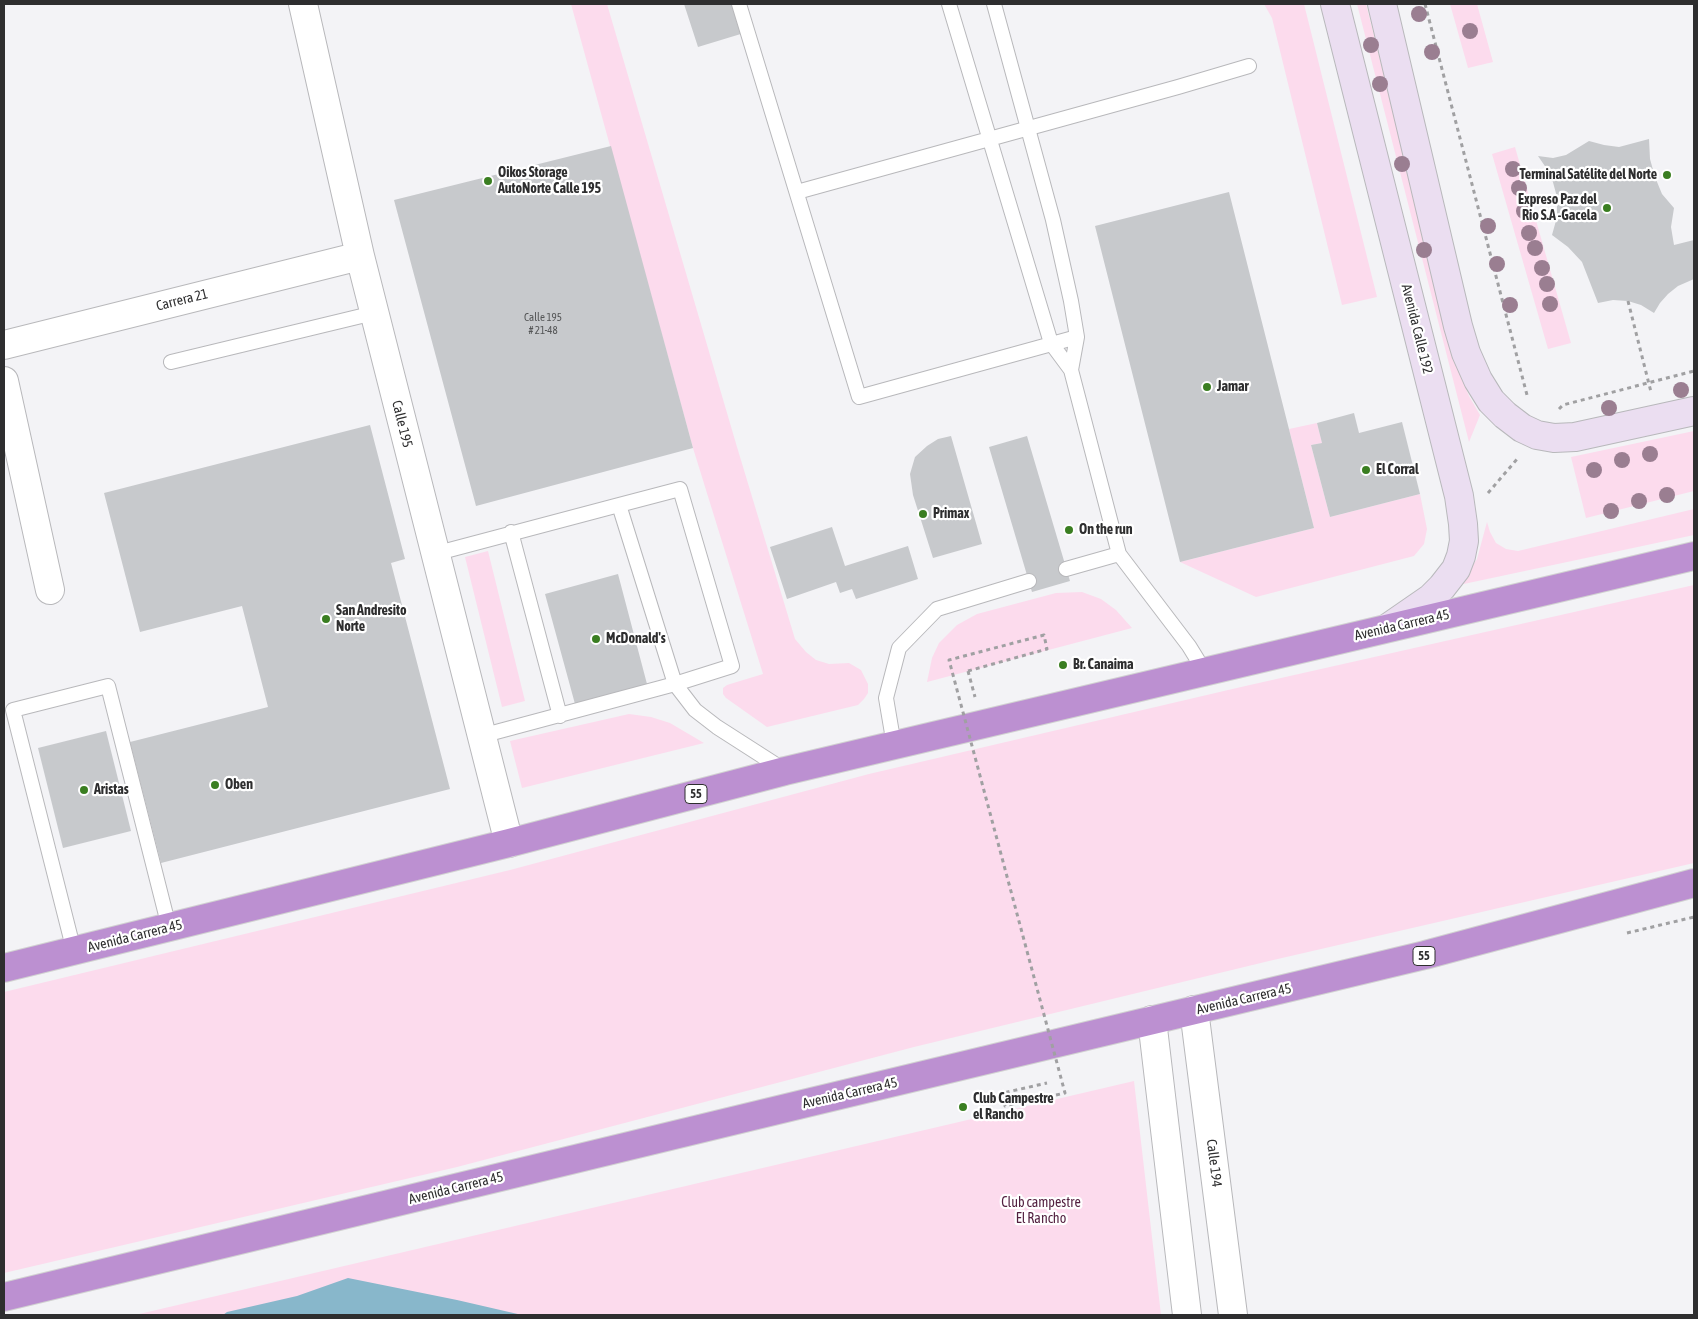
<!DOCTYPE html>
<html>
<head>
<meta charset="utf-8">
<style>
  body { margin:0 }
  #map { position:relative; width:1698px; height:1319px; overflow:hidden; background:#f3f3f6; font-family:"Asap Condensed",sans-serif }
  canvas { display:block }
  .frame { position:absolute; inset:0; border:5px solid #2e2e2f; pointer-events:none }
</style>
</head>
<body>
<div id="map">
<canvas width="1698" height="1319"></canvas>
<div class="frame"></div>
</div>
<script>
const context = document.querySelector('canvas').getContext('2d');
context.lineJoin = 'round';
function fill(path, color) { context.fillStyle = color; context.fill(path, 'evenodd'); }
const poly = rows => new Path2D(rows.map(r => 'M' + r).join(''));
function trace(path, color, width, dash) { context.strokeStyle = color; context.lineWidth = width; context.lineCap = dash ? 'butt' : 'round'; context.setLineDash(dash || []); context.stroke(path); }
function drawText(font, color, halo, rows, align = 'center') {
  context.font = font + ' "Asap Condensed",sans-serif'; context.lineWidth = 4.5; context.setLineDash([]); context.textBaseline = 'middle'; context.strokeStyle = halo; context.fillStyle = color; for (const [text, x, y, turn = 0] of rows) {
    context.save(); context.translate(x, y); context.rotate((+turn || 0) * Math.PI / 180); context.textAlign = isNaN(turn) ? turn : align; if (halo) context.strokeText(text, 0, 0); context.fillText(text, 0, 0); context.restore();
  }
}
const green = poly([
  [571,4,607,4,737,447,795,639,806,652,816,660,829,664,849,663,861,670,868,684,868,693,864,699,858,705,767,727,726,698,723,694,723,688,727,685,763,674,693,448],
  [1264,4,1304,4,1377,297,1342,305,1272,18],
  [1357,4,1366,4,1460,374,1469,396,1480,415,1469,442],
  [1450,4,1477,4,1493,62,1468,68],
  [1515,147,1571,343,1548,349,1492,154],
  [1317,423,1322,443,1311,445,1330,517,1420,494,1427,529,1424,544,1414,556,1256,597,1180,562,1314,528,1289,429],
  [1694,431,1694,491,1586,518,1571,457],
  [1694,509,1694,535,1459,585,1477,559,1487,522,1490,532,1496,543,1506,549,1518,551],
  [488,551,525,701,502,707,465,557],
  [1694,585,1694,863,1269,961,914,1047,457,1167,4,1273,4,992,510,870,869,774,1241,687],
  [1082,592,1101,599,1116,610,1132,628,927,682,932,658,939,643,957,625,977,614,1056,593],
  [629,714,651,717,670,723,704,743,522,788,510,741],
  [1134,1081,1161,1315,135,1315]
]);
const water = poly([
  [348,1278,457,1300,522,1315,223,1315,227,1312,297,1296]
]);
const building = poly([
  [684,4,735,4,744,33,698,47],
  [1649,139,1650,159,1655,177,1662,194,1674,208,1671,227,1674,245,1694,240,1694,279,1678,286,1668,294,1660,303,1654,313,1641,305,1628,301,1613,300,1598,303,1582,262,1568,247,1552,235,1557,217,1557,197,1551,175,1538,156,1553,158,1566,155,1589,141,1604,145,1619,147],
  [611,146,693,448,476,506,394,200],
  [1229,192,1314,528,1180,562,1095,226],
  [1354,413,1359,433,1402,422,1420,494,1330,517,1311,445,1322,443,1317,423],
  [370,425,405,559,391,563,450,789,161,863,130,742,268,707,242,606,140,632,104,493],
  [951,436,982,544,933,558,913,495,910,474,915,457,927,446,938,439],
  [1027,436,1070,581,1032,592,989,447],
  [832,527,845,566,908,546,918,579,856,599,852,589,840,593,836,582,787,599,770,547],
  [618,574,647,684,575,704,545,594],
  [106,731,131,831,63,848,38,748]
]);
const path = poly([
  [1425,4,1527,395],
  [1628,301,1651,392],
  [1559,409,1563,405,1694,371],
  [1488,493,1518,458],
  [968,671,975,697],
  [1627,933,1694,917]
]);
const lane = poly([
  [739,4,859,397,1077,337],
  [949,4,1051,343,1071,370,1119,554,1189,646,1205,672],
  [994,4,1053,220,1071,301,1077,337,1071,370],
  [797,192,1178,87,1249,66],
  [171,362,374,313],
  [511,532,560,716],
  [434,554,619,505,675,684,695,710,717,727,784,770],
  [1066,569,1119,554],
  [481,736,675,684,732,666,680,489,619,505],
  [894,745,886,698,899,648,937,609,1029,581],
  [74,951,13,710,108,686,169,927]
]);
const street = poly([
  [303,4,360,256,509,843],
  [4,345,360,256],
  [4,381,50,590],
  [1194,1010,1233,1315],
  [1152,1020,1187,1315]
]);
const secondary = poly([
  [1335,4,1459,496,1463,524,1464,541,1461,556,1456,569,1442,587,1431,598,1389,627],
  [1382,4,1458,326,1466,353,1478,380,1491,401,1505,415,1522,428,1537,435,1554,438,1575,437,1694,411]
]);
const highway = poly([
  [4,968,509,843,785,771,1694,556],
  [4,1297,811,1102,1425,955,1694,883]
]);
const pathBridge = poly([
  [968,671,1047,649,1044,635,949,660,1065,1093,1005,1106,1003,1093,1047,1083]
]);
const trees = [
  [1419,14],
  [1470,31],
  [1371,45],
  [1432,52],
  [1380,84],
  [1402,164],
  [1513,169],
  [1519,188],
  [1524,211],
  [1488,226],
  [1529,233],
  [1535,248],
  [1424,250],
  [1497,264],
  [1542,268],
  [1547,284],
  [1550,304],
  [1510,305],
  [1681,390],
  [1609,408],
  [1650,454],
  [1622,460],
  [1594,470],
  [1667,495],
  [1639,501],
  [1611,511]
];
const markers = [
  [1667,175,5,"#3a7e21"],
  [488,181,5,"#3a7e21"],
  [1607,208,5,"#3a7e21"],
  [1207,387,5,"#3a7e21"],
  [1366,470,5,"#3a7e21"],
  [923,514,5,"#3a7e21"],
  [1069,530,5,"#3a7e21"],
  [326,619,5,"#3a7e21"],
  [596,639,5,"#3a7e21"],
  [1063,665,5,"#3a7e21"],
  [215,785,5,"#3a7e21"],
  [84,790,5,"#3a7e21"],
  [963,1107,5,"#3a7e21"]
];
const numberNames = [
  ["Calle 195",543,318],
  ["# 21-48",543,331]
];
const shields = [
  [696,794,22],
  [1424,956,22]
];
const shieldNames = [
  ["55",696,794],
  ["55",1424,956]
];
const poiNames = [
  ["Oikos Storage",498,173],
  ["AutoNorte Calle 195",498,189],
  ["Terminal Satélite del Norte",1657,175,"right"],
  ["Expreso Paz del",1597,200,"right"],
  ["Rio S.A -Gacela",1597,216,"right"],
  ["Jamar",1217,387],
  ["El Corral",1376,470],
  ["Primax",933,514],
  ["On the run",1079,530],
  ["San Andresito",336,611],
  ["Norte",336,627],
  ["McDonald's",606,639],
  ["Br. Canaima",1073,665],
  ["Oben",225,785],
  ["Aristas",94,790],
  ["Club Campestre",973,1099],
  ["el Rancho",973,1115]
];
const streetNames = [
  ["Carrera 21",182,300,-14],
  ["Avenida Calle 192",1417,329,76],
  ["Calle 195",402,424,76],
  ["Avenida Carrera 45",1402,625,-13],
  ["Avenida Carrera 45",135,936,-14],
  ["Avenida Carrera 45",1244,999,-13],
  ["Avenida Carrera 45",850,1093,-13],
  ["Calle 194",1214,1163,83],
  ["Avenida Carrera 45",456,1188,-14]
];
const parkNames = [
  ["Club campestre",1041,1203],
  ["El Rancho",1041,1219]
];
fill(green, '#fcdbed');
fill(water, '#88b7cb');
fill(building, '#c7c9cc');
trace(lane, '#b8b8bb', 16);
trace(street, '#b8b8bb', 30);
trace(secondary, '#b8b8bb', 30);
trace(highway, '#d1d1d1', 30);
trace(path, '#a0a0a2', 3, [4, 4]);
trace(lane, '#fff', 14);
trace(street, '#fff', 28);
trace(secondary, '#ebdef1', 28);
trace(highway, '#bc90d1', 28);
trace(pathBridge, '#a0a0a2', 3, [4, 4]);
context.fillStyle = '#9a7e91';
for (const [x, y] of trees) { context.beginPath(); context.arc(x, y, 8, 0, 2 * Math.PI); context.fill(); }
for (const [x, y, r, color] of markers) { const dot = new Path2D(); dot.arc(x, y, r, 0, 2 * Math.PI); context.fillStyle = color; context.fill(dot); trace(dot, '#fff', 2); }
drawText('11px', '#545556', null, numberNames);
for (const [x, y, w] of shields) { const box = new Path2D(); box.roundRect(x - w / 2, y - 9.5, w, 19, 4); context.fillStyle = '#fff'; context.fill(box); trace(box, '#2e2e2f', 1); }
drawText('bold 12px', '#2e2e2f', null, shieldNames);
drawText('bold 14px', '#2e2e2f', '#fff', poiNames, 'left');
drawText('14px', '#2e2e2f', '#fff', streetNames);
drawText('14px', '#521f3f', '#fff', parkNames);
</script>
</body>
</html>
